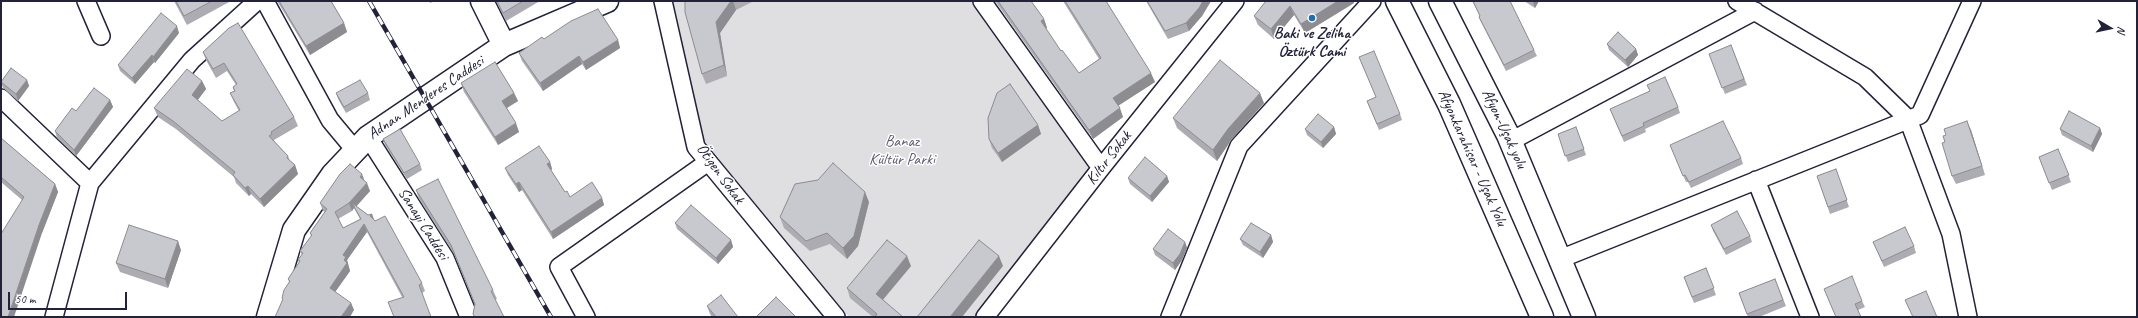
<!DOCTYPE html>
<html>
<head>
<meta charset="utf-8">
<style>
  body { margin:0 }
  #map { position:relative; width:2138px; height:318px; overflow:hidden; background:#fff; font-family:Caveat,sans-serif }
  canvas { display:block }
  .frame { position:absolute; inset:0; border:2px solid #22223b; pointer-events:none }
  .north { position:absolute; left:2090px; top:8px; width:40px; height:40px; -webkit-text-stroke:3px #fff; paint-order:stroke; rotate:99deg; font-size:11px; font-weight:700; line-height:16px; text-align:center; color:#22223b }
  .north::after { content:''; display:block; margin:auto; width:14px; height:18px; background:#22223b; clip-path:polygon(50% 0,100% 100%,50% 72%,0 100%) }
  .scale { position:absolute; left:8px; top:292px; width:119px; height:18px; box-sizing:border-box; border:2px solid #22223b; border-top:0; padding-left:5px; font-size:12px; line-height:14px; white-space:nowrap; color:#22223b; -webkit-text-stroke:3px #fff; paint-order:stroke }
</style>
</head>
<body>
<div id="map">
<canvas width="2138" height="318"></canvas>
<div class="frame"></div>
<div class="north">N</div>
<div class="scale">50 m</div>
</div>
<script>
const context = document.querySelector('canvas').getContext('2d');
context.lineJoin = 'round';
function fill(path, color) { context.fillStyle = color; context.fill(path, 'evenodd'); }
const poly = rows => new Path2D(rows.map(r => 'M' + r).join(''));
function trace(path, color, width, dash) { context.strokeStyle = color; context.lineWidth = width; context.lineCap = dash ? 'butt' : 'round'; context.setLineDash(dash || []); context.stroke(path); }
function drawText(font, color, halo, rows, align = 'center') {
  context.font = font + ' Caveat,sans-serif'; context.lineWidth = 3; context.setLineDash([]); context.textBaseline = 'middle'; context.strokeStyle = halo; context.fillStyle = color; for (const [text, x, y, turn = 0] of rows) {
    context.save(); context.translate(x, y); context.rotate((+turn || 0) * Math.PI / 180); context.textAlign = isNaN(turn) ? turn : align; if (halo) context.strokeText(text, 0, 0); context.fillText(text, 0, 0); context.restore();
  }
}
const green = poly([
  [663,1,980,1,1099,171,985,317,849,317,696,147]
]);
const minor = poly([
  [86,1,101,36],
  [265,1,330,120,355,150],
  [663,1,696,147,836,317],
  [982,1,1101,168],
  [1737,1,1865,77,1908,119,1951,234,1968,317],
  [1,98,90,183],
  [368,137,445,258,469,317],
  [1511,141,1755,11],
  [1756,180,1810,317],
  [1560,259,1920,115,1972,1],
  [54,317,90,183,192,60,257,1],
  [586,317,559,267,708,162],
  [985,317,1101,168,1235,1],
  [1170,317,1239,146,1372,1]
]);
const tertiary = poly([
  [482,1,504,45],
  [268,317,294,230,333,174,368,137,504,45,607,1]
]);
const trunk = poly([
  [1397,1,1449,104,1542,317],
  [1440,1,1508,135,1584,317]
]);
const rail = poly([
  [369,1,551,317]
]);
const wall = poly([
  [174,1,231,1,187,25],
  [277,1,331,1,344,23,347,32,310,55],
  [429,1,435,1,430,3],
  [496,1,540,1,506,21],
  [685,1,754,1,736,10,720,33,727,76,706,84,702,74],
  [995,1,1031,1,1044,19,1047,28,1046,29,1061,51,1079,73,1099,59,1063,1,1106,1,1155,82,1118,106,1123,117,1093,139],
  [1146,1,1211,1,1202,16,1189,31,1168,39],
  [1266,1,1353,1,1354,3,1305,33,1294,15,1274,39,1258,25,1254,16],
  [1472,1,1510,1,1534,50,1537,56,1506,71,1481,22,1479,17,1480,16],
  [1524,1,1539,1,1535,8],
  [229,28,294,117,298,126,274,140,275,142,288,156,290,161,295,165,298,174,264,207,251,194,249,196,236,183,234,177,176,129,158,117,154,108,202,81,206,89,197,100,222,121,239,111,234,102,230,93,234,91,233,87,236,85,227,71,216,78,206,60,203,52],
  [179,33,155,63,154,62,135,84,120,71,118,65],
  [544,39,618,40,620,48,586,70,582,64,543,91,522,61,519,53],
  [1607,44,1636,49,1638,55,1628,67,1609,50],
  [1731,45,1747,85,1725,94,1709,54],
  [1359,57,1400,114,1402,120,1379,130,1367,101,1376,97],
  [27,80,29,86,18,101,3,88,1,82],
  [461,83,514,93,518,101,507,108,519,132,498,145,464,92],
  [1647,85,1678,107,1680,113,1645,129,1646,132,1624,142,1610,109,1650,91],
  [336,93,368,93,370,100,346,113,338,99],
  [110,100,113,107,76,156,57,138,55,131],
  [1264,103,1232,139,1217,161,1177,128,1173,118],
  [1038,125,1041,134,1002,162,992,148,989,139],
  [1334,127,1336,134,1323,148,1307,135,1305,129],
  [1576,127,1586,155,1568,162,1558,134],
  [2100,128,2102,134,2093,152,2062,135,2060,129],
  [1971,130,1985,175,1956,184,1952,176],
  [1,138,55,184,58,192,42,233,22,200,1,182],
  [383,139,420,164,422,170,407,179,385,145],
  [1670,145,1741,158,1743,164,1691,188,1688,182,1686,182],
  [2058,149,2071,182,2052,190,2039,157],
  [550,162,552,169,551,170,565,192,570,197,602,198,604,205,553,239,522,190,519,192,508,175,505,168],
  [1836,169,1849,207,1830,214,1817,176],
  [1167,176,1169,182,1152,202,1130,184,1128,178],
  [364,181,370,191,356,206,368,215,372,214,374,219,422,283,425,291,422,293,402,297,367,232,347,260,350,271,335,292,351,303,354,310,283,300,282,298,289,282,288,279,299,262,298,260,302,255,300,251,311,236,310,233,325,212,323,211,320,203],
  [354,208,360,219,343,228,338,219,352,211],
  [416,190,493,290,497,299,495,300,504,317,474,317,473,314,475,304,454,254,419,199],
  [869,202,858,246,847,259,830,244,810,251,784,228,780,217],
  [675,223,731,240,733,247,718,264,677,229],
  [1711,225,1750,236,1752,242,1726,255,1713,231],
  [1271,235,1273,242,1263,258,1243,245,1240,239],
  [1185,242,1187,248,1182,260,1175,270,1155,255,1153,249],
  [1873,242,1914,246,1916,253,1884,267],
  [181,250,168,288,120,272,116,263],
  [911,266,883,300,903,317,873,317,850,298,847,288],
  [1706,268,1716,295,1694,303,1684,277],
  [1775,279,1786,306,1759,317,1748,317,1739,293],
  [1824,289,1862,301,1865,307,1858,310,1861,317,1836,317],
  [707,306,738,317,712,317,710,314]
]);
const shadedWall = poly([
  [731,1,733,1,736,10,720,33,727,76,724,65,716,22],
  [1203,1,1211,1,1202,16,1189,31,1186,23],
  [1338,1,1353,1,1354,3,1305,33,1301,24],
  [1533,1,1539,1,1535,8,1533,2],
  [1290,6,1294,15,1274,39,1271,29],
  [1044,19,1047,28,1044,30,1041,21],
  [344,23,347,32,310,55,306,46],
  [177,26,179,33,155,63,153,57],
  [618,40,620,48,586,70,583,62],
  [1636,49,1638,55,1628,67,1625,60],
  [152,55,154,62,135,84,132,78],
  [579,56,582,64,543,91,540,83],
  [1151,73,1155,82,1116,107,1113,98],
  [27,80,29,86,18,101,16,94],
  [202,81,206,89,195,104,192,95],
  [514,93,518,101,505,109,502,101],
  [1260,93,1264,103,1232,139,1217,161,1213,150,1228,129],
  [110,100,113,107,76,156,74,150],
  [1120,108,1123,117,1093,139,1089,130],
  [1967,121,1971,130,1985,175],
  [516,123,519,132,498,145,495,137],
  [1038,125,1041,134,1002,162,998,153],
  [1334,127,1336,134,1323,148,1321,142],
  [2100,128,2102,134,2093,152,2091,146],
  [550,162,552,169,550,171,547,164],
  [295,165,298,174,264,207,260,199],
  [362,174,365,182,360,177],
  [1167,176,1169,182,1152,202,1150,196],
  [519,182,522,190,519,192,516,184],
  [367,183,370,191,355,208,352,203,354,208,352,211,349,203],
  [55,184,58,192,42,233,14,317,8,317,39,225],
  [248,186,251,194,249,196,245,188],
  [865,192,869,202,858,246,847,259,843,248],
  [602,198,604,205,553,239,551,232],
  [372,214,374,221,370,216],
  [364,224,367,232,347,260,350,271,333,295,330,288,343,255],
  [1271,235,1273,242,1263,258,1260,252],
  [731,240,733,247,718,264,716,258],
  [178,241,181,250,168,288,165,279],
  [1185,242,1187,248,1182,260,1175,270,1173,263],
  [907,256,911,266,879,304,876,294],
  [999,256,1003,266,962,317,950,317],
  [351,303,354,310,350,317,341,317]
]);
const building = poly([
  [176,1,212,1,184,16,176,1],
  [279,1,331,1,344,23,306,46,279,1],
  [497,1,523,1,503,13,497,1],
  [685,1,731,1,716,22,724,65,702,74,685,12,685,1],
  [998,1,1031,1,1044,19,1041,21,1061,51,1062,50,1079,73,1101,58,1065,1,1106,1,1151,73,1113,98,1120,108,1089,130,998,1],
  [1147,1,1203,1,1199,8,1186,23,1165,31,1147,1],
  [1266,1,1338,1,1301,24,1290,6,1271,29,1254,16,1266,1],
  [1473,1,1510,1,1534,50,1504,65,1479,17,1480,16,1473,1],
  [598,9,618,40,583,62,579,56,540,83,519,53,542,37,544,39,571,21,598,9],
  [161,13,177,26,153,57,152,55,132,78,118,65,161,13],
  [238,23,294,117,271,132,272,134,269,136,288,156,287,158,295,165,260,199,248,186,245,188,233,175,235,172,173,121,154,108,187,69,202,81,192,95,222,121,240,110,230,93,235,91,233,87,237,84,224,63,213,69,203,52,229,28,238,23],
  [1618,32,1636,49,1625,60,1607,44,1618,32],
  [1731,45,1744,79,1722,88,1709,54,1731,45],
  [1374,51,1400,114,1377,124,1367,101,1376,97,1359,57,1374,51],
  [1220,60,1260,93,1228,129,1213,150,1173,118,1220,60],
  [495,62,514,93,502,101,516,123,495,137,461,83,495,62],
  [11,68,27,80,16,94,1,82,11,68],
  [1665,77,1678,107,1643,123,1644,126,1622,136,1610,109,1650,91,1647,85,1665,77],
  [360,80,368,93,344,107,336,93,360,80],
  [1010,84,1038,125,998,153,989,139,988,118,997,93,1010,84],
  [94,88,110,100,74,150,55,131,72,108,76,111,94,88],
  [2069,111,2100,128,2091,146,2060,129,2069,111],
  [1318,114,1334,127,1321,142,1305,129,1318,114],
  [1723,121,1741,158,1689,182,1685,175,1683,176,1670,145,1723,121],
  [1967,121,1982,166,1952,176,1942,143,1945,142,1943,136,1946,135,1944,129,1967,121],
  [1576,127,1584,149,1565,156,1558,134,1576,127],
  [400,129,420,164,404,173,383,139,400,129],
  [1,138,55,184,39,225,8,317,1,317,1,234,24,197,1,177,1,138],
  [539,146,550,162,547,164,565,192,567,191,570,197,592,182,602,198,551,232,519,182,516,184,505,168,539,146],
  [2058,149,2069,175,2049,183,2039,157,2058,149],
  [1145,157,1167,176,1150,196,1128,178,1145,157],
  [833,163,865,192,854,236,843,248,827,233,806,241,780,217,795,184,818,180,833,163],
  [350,164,362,174,360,177,367,183,349,203,335,212,343,228,361,219,352,203,368,215,372,214,370,216,375,221,385,216,422,283,419,285,431,317,394,317,388,302,404,297,364,224,343,255,346,257,344,260,347,263,330,288,351,303,341,317,275,317,283,299,282,298,284,290,290,281,288,279,300,261,298,260,303,253,300,251,312,235,310,233,327,209,320,203,340,174,350,164],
  [1836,169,1847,200,1828,207,1817,176,1836,169],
  [438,179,493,290,491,291,504,317,475,317,473,314,475,304,451,245,416,190,438,179],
  [691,205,731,240,716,258,675,223,691,205],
  [1737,211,1750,236,1724,249,1711,225,1737,211],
  [1251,223,1271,235,1260,252,1240,239,1251,223],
  [129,225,178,241,165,279,116,263,129,225],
  [1905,227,1914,246,1882,261,1873,242,1905,227],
  [1168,229,1185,242,1180,254,1173,263,1153,249,1168,229],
  [887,240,907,256,876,294,903,317,875,317,877,314,847,288,887,240],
  [979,240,999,256,950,317,917,317,979,240],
  [1706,268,1714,288,1692,297,1684,277,1706,268],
  [1852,276,1862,301,1855,304,1861,317,1836,317,1824,289,1852,276],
  [1775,279,1783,300,1747,314,1739,293,1775,279],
  [1926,291,1937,317,1913,317,1905,300,1926,291],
  [721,295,738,317,716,317,707,306,721,295],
  [776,297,796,317,756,317,776,297]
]);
const markers = [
  [1312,18,4,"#1f6fb2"]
];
const poiNames = [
  ["Baki ve Zeliha",1312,34],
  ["Öztürk Cami",1312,52]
];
const streetNames = [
  ["Adnan Menderes Caddesi",426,98,-34],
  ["Afyon-Uşak yolu",1504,129,65],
  ["Kıltır Sokak",1109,158,-52],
  ["Afyonkarahisar - Uşak Yolu",1472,158,66],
  ["Ötigen Sokak",720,174,54],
  ["Sanayi Caddesi",423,224,58]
];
const parkNames = [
  ["Banaz",902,142],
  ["Kültür Parki",902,160]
];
fill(green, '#dfdfe2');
trace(minor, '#22223b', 20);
trace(tertiary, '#22223b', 25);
trace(trunk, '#22223b', 25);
trace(minor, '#fff', 17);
trace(tertiary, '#fff', 22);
trace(trunk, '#fff', 22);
trace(rail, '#22223b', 4.5);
trace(rail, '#fff', 3, [9]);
fill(wall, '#acacb2');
fill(shadedWall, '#8c8c91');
fill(building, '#c8c8cf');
trace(building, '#8c8c91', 1);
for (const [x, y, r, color] of markers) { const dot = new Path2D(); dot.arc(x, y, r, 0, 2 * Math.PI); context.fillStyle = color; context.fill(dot); trace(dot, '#fff', 1.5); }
drawText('bold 16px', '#22223b', '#fff', poiNames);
drawText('16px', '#22223b', '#fff', streetNames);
drawText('16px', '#5b5b6d', '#fff', parkNames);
</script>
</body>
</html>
